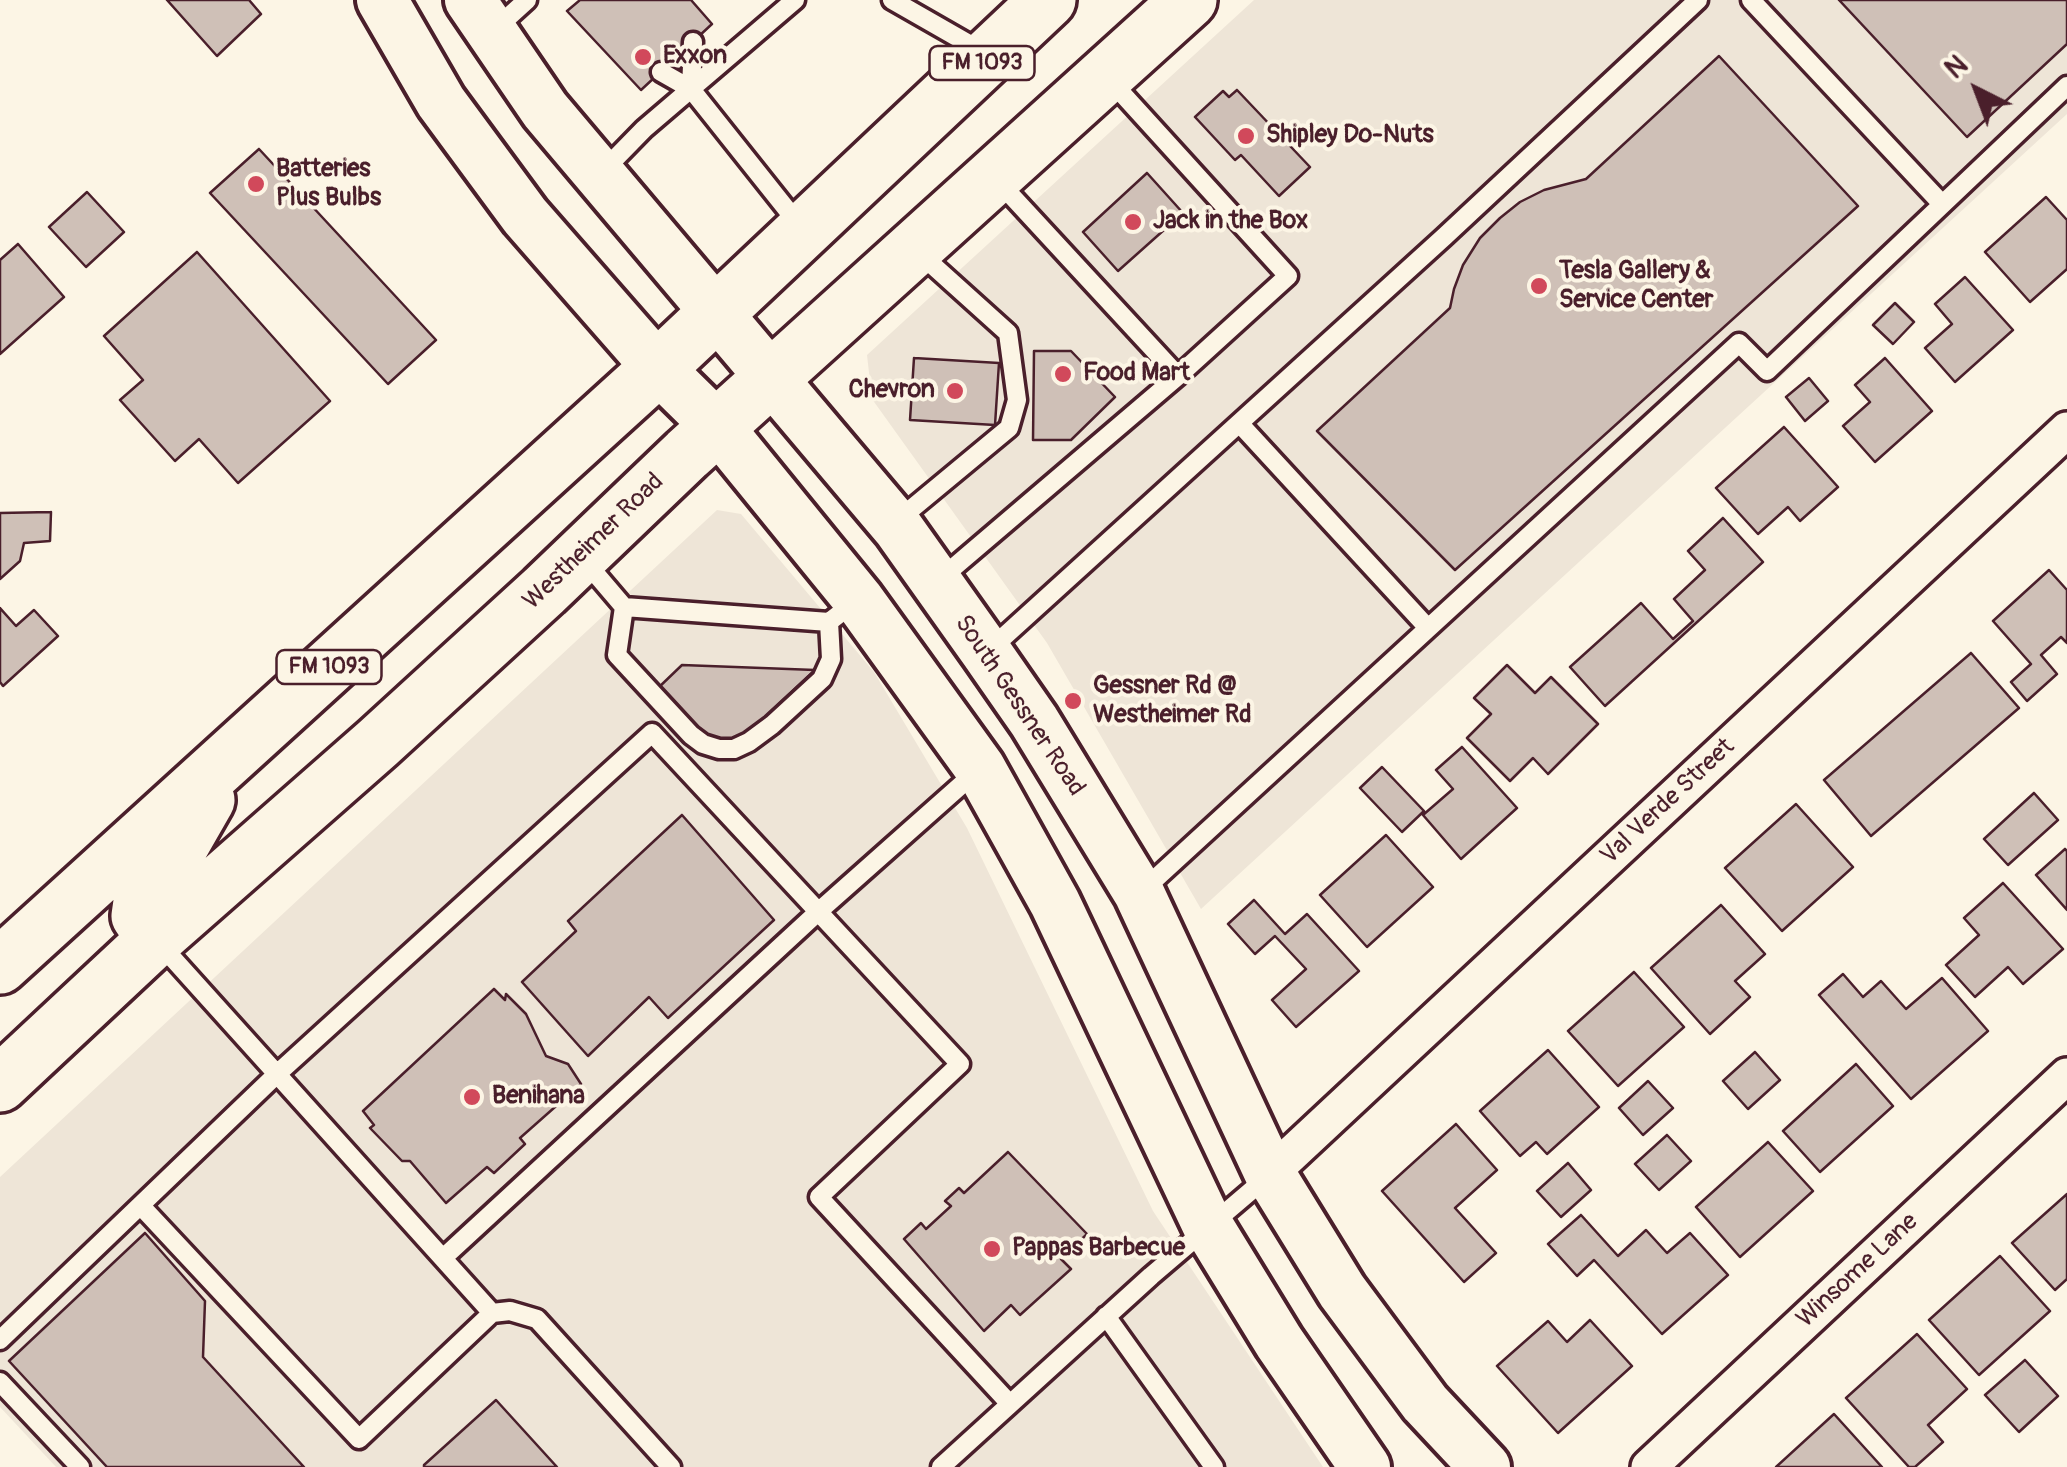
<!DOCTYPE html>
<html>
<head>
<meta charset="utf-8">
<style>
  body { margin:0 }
  #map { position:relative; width:2067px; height:1467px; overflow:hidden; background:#fcf5e5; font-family:Pangolin,sans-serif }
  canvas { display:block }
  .north { position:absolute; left:1927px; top:40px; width:100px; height:100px; -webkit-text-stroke:8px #fcf5e5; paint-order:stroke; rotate:318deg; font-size:28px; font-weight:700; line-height:40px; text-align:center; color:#4a1f2b }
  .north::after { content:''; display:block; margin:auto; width:35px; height:45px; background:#4a1f2b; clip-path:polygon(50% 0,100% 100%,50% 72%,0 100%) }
</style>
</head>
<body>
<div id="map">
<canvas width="2067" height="1467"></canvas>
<div class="north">N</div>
</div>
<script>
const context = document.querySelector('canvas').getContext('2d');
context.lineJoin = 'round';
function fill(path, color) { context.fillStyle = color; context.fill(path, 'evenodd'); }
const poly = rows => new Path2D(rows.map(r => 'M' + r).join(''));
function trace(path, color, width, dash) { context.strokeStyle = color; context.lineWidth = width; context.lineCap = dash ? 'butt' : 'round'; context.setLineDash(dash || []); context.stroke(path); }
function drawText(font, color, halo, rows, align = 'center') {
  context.font = font + ' Pangolin,sans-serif'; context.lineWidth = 8; context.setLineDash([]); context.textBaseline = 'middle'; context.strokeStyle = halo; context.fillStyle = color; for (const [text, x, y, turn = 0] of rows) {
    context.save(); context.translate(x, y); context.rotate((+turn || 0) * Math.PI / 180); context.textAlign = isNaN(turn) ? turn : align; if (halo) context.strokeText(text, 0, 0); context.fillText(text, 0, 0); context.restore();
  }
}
const built = poly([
  [1254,0,2067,0,2067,114,1201,909,1047,643,872,399,867,355],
  [717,510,741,514,874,672,967,828,1153,1211,1323,1467,56,1467,0,1407,0,1177]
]);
const building = poly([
  [167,0,249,0,261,14,217,56,167,0],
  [580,0,691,0,712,24,641,90,567,11,580,0],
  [1839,0,2067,0,2067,44,1967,137,1839,0],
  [1719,56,1858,206,1455,570,1317,431,1450,308,1454,289,1463,265,1480,238,1500,218,1520,202,1544,190,1586,179,1719,56],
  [1237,90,1310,167,1279,196,1241,155,1235,160,1195,117,1223,91,1229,97,1237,90],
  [259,149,436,340,388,384,210,193,259,149],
  [1147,173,1183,213,1118,271,1083,232,1147,173],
  [87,192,124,232,86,267,49,227,87,192],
  [2046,197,2067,220,2067,269,2030,302,1985,252,2046,197],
  [18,244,64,297,0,354,0,260,18,244],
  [197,252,330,401,238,483,199,439,175,461,120,400,143,380,104,336,197,252],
  [1965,277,2013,330,1955,382,1925,348,1952,324,1935,304,1965,277],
  [1895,303,1914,322,1893,344,1873,325,1895,303],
  [1034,351,1071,351,1115,397,1071,440,1033,440,1034,351],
  [914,358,999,363,995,425,910,420,914,358],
  [1885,358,1932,411,1875,462,1843,426,1870,402,1855,385,1885,358],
  [1809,378,1828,401,1805,421,1786,397,1809,378],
  [1784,427,1838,487,1800,521,1788,507,1758,534,1716,488,1784,427],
  [51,512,50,541,24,543,20,561,0,579,0,513,51,512],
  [1723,518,1763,562,1605,706,1570,667,1641,603,1673,639,1693,621,1674,599,1705,570,1688,551,1723,518],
  [2049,570,2067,590,2067,643,2061,637,2041,655,2057,674,2027,701,2011,682,2031,664,1993,621,2049,570],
  [0,608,16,626,34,610,58,636,3,686,0,682,0,608],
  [1971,653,2019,708,1871,836,1824,780,1971,653],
  [682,665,815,670,746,735,736,741,713,741,695,730,656,690,682,665],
  [1507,665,1535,693,1551,677,1598,724,1548,774,1533,758,1510,781,1467,738,1491,714,1474,698,1507,665],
  [1462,747,1517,808,1461,859,1423,815,1453,789,1436,770,1462,747],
  [1382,767,1424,811,1402,832,1360,788,1382,767],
  [2034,793,2058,820,2008,865,1984,839,2034,793],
  [1796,804,1853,867,1782,931,1725,868,1796,804],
  [682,815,774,920,668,1018,649,997,588,1056,522,982,576,931,568,921,682,815],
  [1386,835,1433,887,1367,947,1320,895,1386,835],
  [2065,849,2067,851,2067,910,2036,875,2065,849],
  [2003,883,2063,949,2023,984,2008,967,1975,997,1946,965,1979,935,1964,918,2003,883],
  [1254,900,1285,934,1307,914,1359,971,1296,1027,1272,1000,1306,969,1275,936,1255,954,1228,924,1254,900],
  [1721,905,1765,954,1735,981,1750,997,1710,1034,1651,968,1721,905],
  [1634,972,1684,1027,1618,1086,1568,1031,1634,972],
  [1843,974,1863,997,1881,981,1906,1009,1942,978,1988,1031,1911,1099,1819,995,1843,974],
  [494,989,505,1000,506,994,526,1014,546,1056,568,1064,581,1084,520,1138,525,1144,494,1173,487,1167,446,1203,410,1161,402,1161,370,1128,374,1125,363,1111,494,989],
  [1548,1050,1599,1107,1547,1154,1536,1142,1520,1156,1480,1111,1548,1050],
  [1755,1052,1780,1080,1748,1109,1723,1081,1755,1052],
  [1856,1064,1893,1106,1820,1172,1783,1131,1856,1064],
  [1648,1081,1673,1108,1643,1135,1619,1108,1648,1081],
  [1456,1124,1497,1170,1455,1208,1496,1253,1464,1282,1382,1191,1456,1124],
  [1667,1135,1691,1161,1659,1190,1635,1164,1667,1135],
  [1768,1142,1813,1191,1740,1257,1696,1207,1768,1142],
  [1008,1152,1087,1234,1061,1259,1071,1269,1020,1315,1011,1305,984,1331,904,1239,921,1223,926,1229,951,1206,945,1201,959,1188,964,1193,1008,1152],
  [1568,1163,1591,1190,1561,1217,1537,1191,1568,1163],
  [2067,1194,2067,1279,2055,1290,2012,1243,2067,1194],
  [1581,1215,1618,1256,1646,1230,1667,1253,1690,1233,1728,1275,1662,1334,1594,1260,1577,1276,1548,1244,1581,1215],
  [145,1233,205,1301,203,1357,304,1467,107,1467,9,1361,145,1233],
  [2000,1256,2050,1311,1979,1375,1929,1320,2000,1256],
  [1590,1320,1632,1366,1558,1433,1497,1366,1548,1321,1567,1342,1590,1320],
  [1917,1334,1967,1389,1928,1425,1943,1442,1915,1467,1909,1467,1846,1398,1917,1334],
  [2025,1360,2058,1396,2019,1432,1985,1395,2025,1360],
  [496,1400,557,1467,424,1467,424,1465,496,1400],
  [1834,1414,1882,1467,1776,1467,1834,1414]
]);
const service = poly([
  [892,0,983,52],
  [1751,0,1942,204],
  [494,30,527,0],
  [661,72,691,89,693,42],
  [691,89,800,226],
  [603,171,644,129,795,0],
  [997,180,1178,376],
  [1240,424,1428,628],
  [898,520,1009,428,1017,400,1008,333,917,251],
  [584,560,624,607,829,622,838,615],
  [940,579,1178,376,1288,276,1108,78],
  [624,607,617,655,691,735,703,744,719,749,734,749,749,742,772,725,822,679,831,659,829,622],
  [987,652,1444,237,1698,0],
  [1142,891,1739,343,1767,371,2067,86],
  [159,943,492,1313,510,1311,537,1319,671,1467],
  [141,1206,359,1439,492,1313],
  [443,1258,818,912,978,770],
  [1106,1316,1214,1467],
  [0,1340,277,1074,652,733,960,1064,819,1197,1010,1404],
  [0,1382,80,1467],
  [941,1467,1151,1276,1266,1178]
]);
const minor = poly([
  [1270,1174,2067,430],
  [1649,1467,2067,1076]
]);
const secondary = poly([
  [382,0,441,102,525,216,658,368,718,427,858,599,980,768,1055,903,1208,1226,1279,1342,1365,1467],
  [470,0,545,110,898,528,986,652,1034,721,1139,893,1270,1174,1342,1291,1425,1403,1485,1467]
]);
const primary = poly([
  [155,939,139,916,141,902,160,882,207,800],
  [0,966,658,368,1048,0],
  [0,1084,155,939,378,743,544,591,687,454,1189,0]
]);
const markers = [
  [643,57,10,"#d1495b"],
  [1246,136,10,"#d1495b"],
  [256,184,10,"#d1495b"],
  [1133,222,10,"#d1495b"],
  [1539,286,10,"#d1495b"],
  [1063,374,10,"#d1495b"],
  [955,391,10,"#d1495b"],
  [1073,701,10,"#d1495b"],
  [472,1097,10,"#d1495b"],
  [992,1249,10,"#d1495b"]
];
const shields = [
  [982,63,105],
  [329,667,105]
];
const shieldNames = [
  ["FM 1093",982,63],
  ["FM 1093",329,667]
];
const poiNames = [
  ["Exxon",663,57],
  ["Shipley Do-Nuts",1266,136],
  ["Batteries",276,170],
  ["Plus Bulbs",276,199],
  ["Jack in the Box",1153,222],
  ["Tesla Gallery &",1559,272],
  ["Service Center",1559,301],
  ["Food Mart",1083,374],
  ["Chevron",935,391,"right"],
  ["Gessner Rd @",1093,687],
  ["Westheimer Rd",1093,716],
  ["Benihana",492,1097],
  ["Pappas Barbecue",1012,1249]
];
const streetNames = [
  ["Westheimer Road",594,542,-44],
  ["South Gessner Road",1019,706,56],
  ["Val Verde Street",1668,802,-43],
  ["Winsome Lane",1858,1271,-43]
];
fill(built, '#eee5d7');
fill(building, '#cfc0b7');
trace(building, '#4a1f2b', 2.5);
trace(service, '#4a1f2b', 25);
trace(minor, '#4a1f2b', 42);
trace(secondary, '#4a1f2b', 58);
trace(primary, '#4a1f2b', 62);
trace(service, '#fcf5e5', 18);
trace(minor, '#fcf5e5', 35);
trace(secondary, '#fcf5e5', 50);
trace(primary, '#fcf5e5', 55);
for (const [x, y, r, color] of markers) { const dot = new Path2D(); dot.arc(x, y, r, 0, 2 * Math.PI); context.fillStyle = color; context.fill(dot); trace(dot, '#fcf5e5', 4); }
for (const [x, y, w] of shields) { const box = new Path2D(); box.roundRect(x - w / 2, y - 17, w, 34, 8); context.fillStyle = '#fcf5e5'; context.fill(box); trace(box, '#4a1f2b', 2.5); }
drawText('bold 22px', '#4a1f2b', null, shieldNames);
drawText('bold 25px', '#4a1f2b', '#fcf5e5', poiNames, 'left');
drawText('25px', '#4a1f2b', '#fcf5e5', streetNames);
</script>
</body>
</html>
